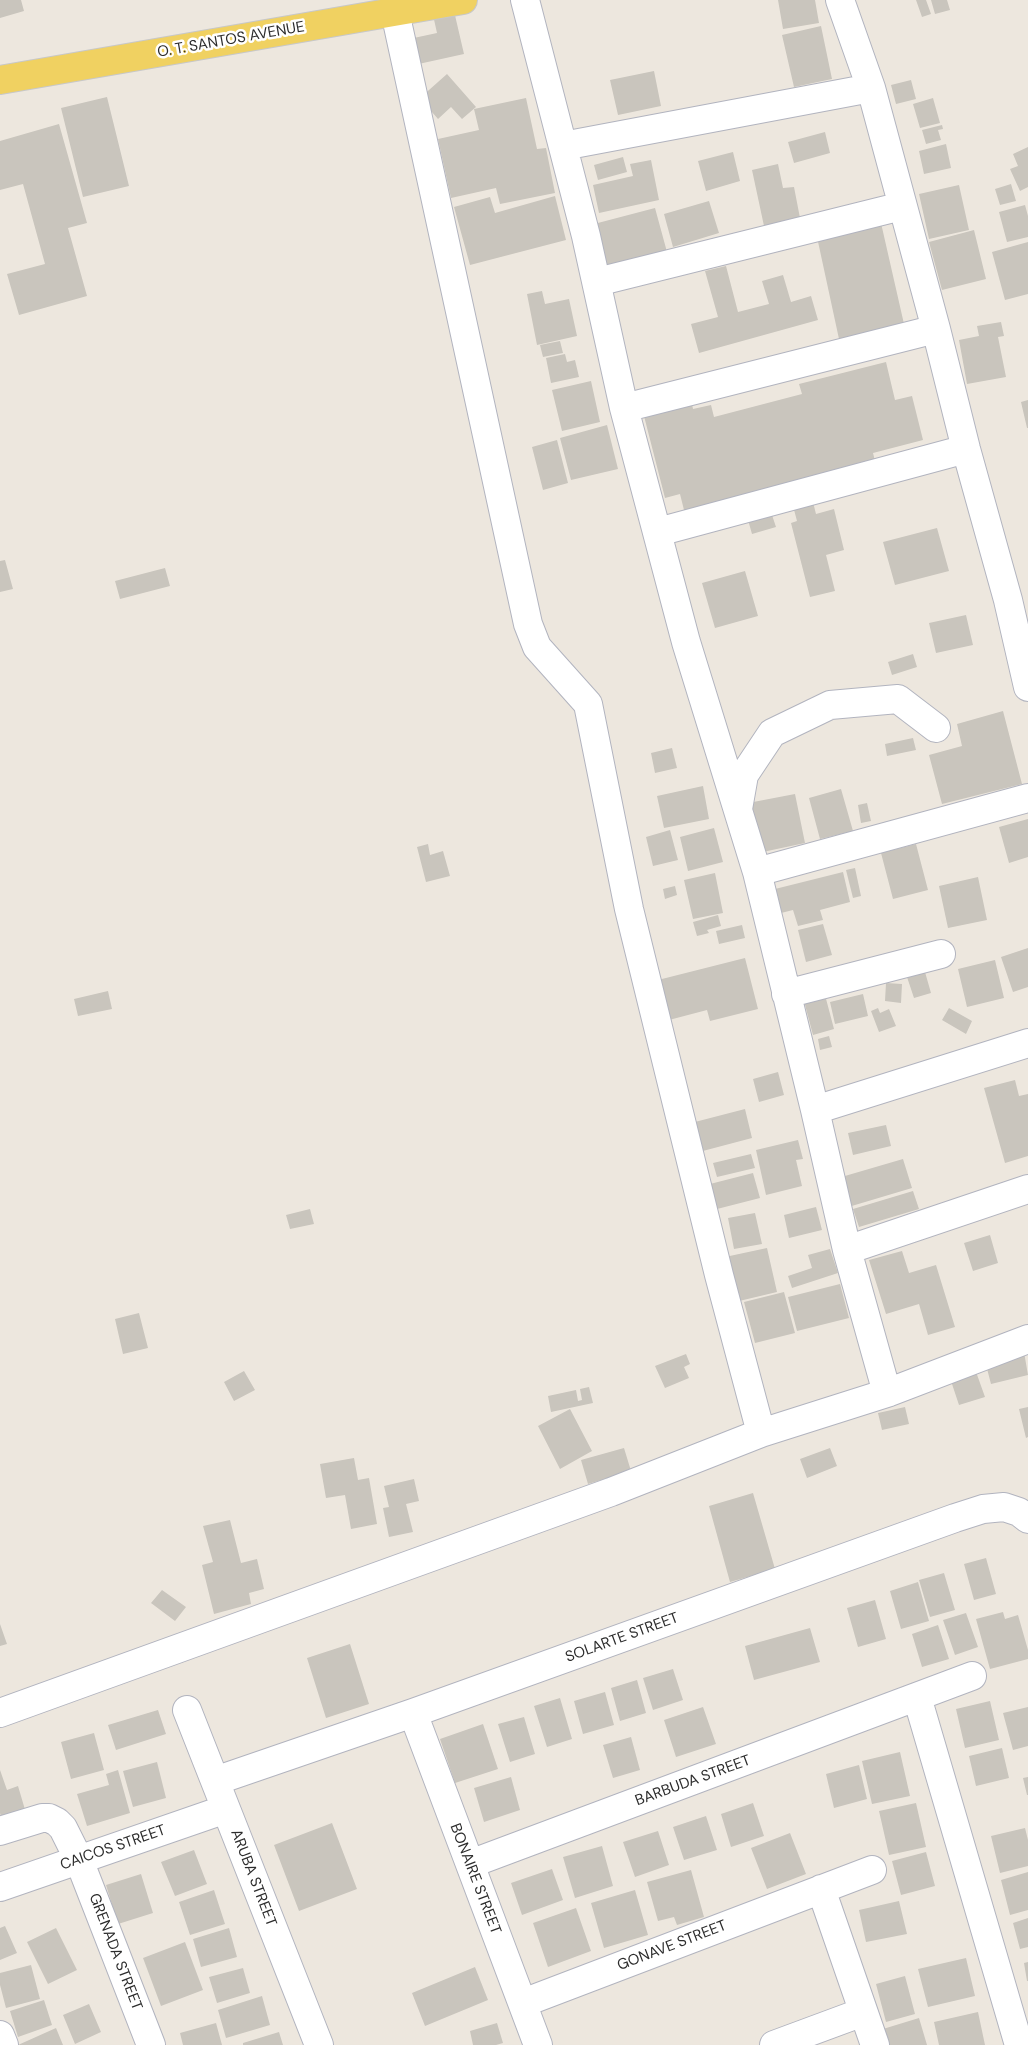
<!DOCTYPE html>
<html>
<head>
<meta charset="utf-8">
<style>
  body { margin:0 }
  canvas { display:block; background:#ede7de }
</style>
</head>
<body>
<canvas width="1028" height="2045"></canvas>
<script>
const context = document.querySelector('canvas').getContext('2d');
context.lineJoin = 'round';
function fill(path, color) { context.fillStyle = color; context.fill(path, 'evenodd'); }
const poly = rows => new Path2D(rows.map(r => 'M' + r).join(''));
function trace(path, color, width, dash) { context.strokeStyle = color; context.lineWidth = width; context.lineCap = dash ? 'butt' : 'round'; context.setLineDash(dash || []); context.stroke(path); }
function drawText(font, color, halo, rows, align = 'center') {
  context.font = font + ' "DM Sans",sans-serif'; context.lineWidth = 5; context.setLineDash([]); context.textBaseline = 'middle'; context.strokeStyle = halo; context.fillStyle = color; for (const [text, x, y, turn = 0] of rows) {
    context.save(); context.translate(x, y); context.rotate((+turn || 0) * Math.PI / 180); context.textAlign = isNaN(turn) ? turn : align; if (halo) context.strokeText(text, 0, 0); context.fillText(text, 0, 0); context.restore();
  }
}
const building = poly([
  [0,0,21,0,24,11,0,18],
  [778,0,815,0,819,23,783,29],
  [916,0,926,0,931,14,922,17],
  [931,0,947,0,950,10,935,14],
  [454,11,464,54,414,65,409,39,437,33,433,15],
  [821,26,832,79,794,87,782,35],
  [654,71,661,106,618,115,610,80],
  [447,74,476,107,462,119,451,107,438,119,420,98],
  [911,80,916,99,896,104,891,85],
  [107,97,129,186,83,197,61,108],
  [526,98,537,149,546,148,555,193,500,204,496,188,451,198,438,139,479,130,474,109],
  [933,98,940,123,920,128,913,104],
  [59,124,87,223,68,228,87,296,19,315,7,274,45,264,23,184,0,190,0,141],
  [942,125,943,129,938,130,941,140,926,144,922,130],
  [825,132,830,153,794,163,788,142],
  [946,144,951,168,924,174,919,151],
  [1028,147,1028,187,1020,191,1010,169,1018,166,1013,154],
  [733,152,740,181,706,191,698,161],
  [623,157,627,172,598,180,594,165],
  [651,160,659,200,599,213,593,185,633,176,630,164],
  [778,164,783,188,794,187,800,218,764,226,752,170],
  [1011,184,1016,201,1000,205,995,189],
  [959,185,969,230,929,239,919,194],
  [555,196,566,240,470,265,454,207,490,197,495,213],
  [709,201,719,233,673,247,664,214],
  [1025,205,1028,216,1028,237,1007,242,999,212],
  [655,208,667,252,605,267,594,224],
  [881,223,904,324,839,339,817,237],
  [974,230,986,279,942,290,929,242],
  [1028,242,1028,294,1005,300,992,252],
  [726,266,738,312,769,304,762,281,783,275,791,302,811,296,818,320,699,353,691,324,718,317,705,271],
  [542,291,545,304,569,299,577,336,537,345,527,294],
  [1001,322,1004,336,998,337,1006,377,967,384,959,340,979,336,977,326],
  [560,341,563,353,543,357,540,345],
  [565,354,567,362,575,360,579,377,551,383,546,358],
  [886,362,895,400,912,396,923,440,873,453,876,465,685,514,680,494,665,498,644,416,692,404,693,409,711,405,714,417,802,394,799,384],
  [591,381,600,422,562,431,552,390],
  [1028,400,1028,428,1027,428,1021,402],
  [607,425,618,469,571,480,560,438],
  [557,440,568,483,543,490,532,447],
  [813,502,816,514,834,509,844,550,826,555,835,591,810,597,791,523,797,521,793,506],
  [771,512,776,527,752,534,748,520],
  [937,528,949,571,895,585,883,542],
  [5,560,13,589,0,592,0,561],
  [165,568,170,586,120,599,115,581],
  [745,571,758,616,715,628,702,583],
  [966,615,973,645,936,653,929,623],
  [913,654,917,667,892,675,888,662],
  [1003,711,1022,784,942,804,929,755,962,746,957,724],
  [913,738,916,750,887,756,885,744],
  [672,748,677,768,655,773,651,753],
  [703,786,709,819,664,828,657,796],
  [841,789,853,831,820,839,809,798],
  [795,794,805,843,758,853,748,803],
  [867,803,871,821,861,823,858,805],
  [1028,819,1028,857,1009,863,999,827],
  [714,828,723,862,688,871,680,837],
  [670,830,678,860,653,866,646,837],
  [428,844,430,855,443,851,450,876,426,882,417,847],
  [916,844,928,890,893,899,881,853],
  [855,868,861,896,853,898,846,870],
  [843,872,850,902,820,910,823,920,798,926,793,910,777,914,771,890],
  [715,873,723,913,693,919,684,880],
  [978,877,987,920,948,928,939,886],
  [675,886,677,895,665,899,663,889],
  [718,915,721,926,707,930,709,933,697,936,693,922],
  [823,924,832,955,806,962,798,930],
  [742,925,745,938,719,944,716,931],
  [1028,948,1028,987,1013,992,1001,957],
  [745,958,758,1009,710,1021,707,1010,669,1020,658,980],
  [995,960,1004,998,967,1007,958,969],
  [925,972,931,993,914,998,907,977],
  [886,983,902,984,901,1003,885,1001],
  [108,991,112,1009,78,1016,74,999],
  [863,994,868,1016,835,1024,830,1002],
  [825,995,834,1029,813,1035,804,1001],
  [878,1008,880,1013,889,1009,896,1026,879,1032,871,1011],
  [949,1008,972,1021,966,1034,942,1020],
  [829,1036,832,1047,820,1050,818,1039],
  [778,1072,784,1095,759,1102,753,1079],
  [1015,1080,1019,1096,1028,1094,1028,1156,1005,1163,984,1088],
  [745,1109,752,1138,699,1152,691,1123],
  [886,1125,891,1146,853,1155,848,1133],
  [798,1140,803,1159,796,1160,802,1186,766,1195,756,1150],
  [751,1154,755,1168,717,1177,713,1163],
  [903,1159,912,1188,845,1208,838,1178],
  [753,1173,760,1198,717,1209,710,1184],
  [913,1191,919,1209,859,1227,853,1209],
  [816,1207,822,1230,789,1238,784,1215],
  [310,1209,314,1224,290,1229,286,1215],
  [755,1213,762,1244,734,1249,728,1218],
  [990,1235,998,1263,973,1271,964,1243],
  [767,1248,777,1292,735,1302,725,1257],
  [830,1249,838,1273,792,1288,788,1276,812,1268,808,1255],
  [902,1251,909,1273,936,1265,955,1327,928,1335,919,1304,886,1314,869,1260],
  [840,1284,849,1318,797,1331,788,1297],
  [784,1292,795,1333,755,1343,744,1302],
  [139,1313,148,1348,123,1354,115,1319],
  [1024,1352,1028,1375,991,1384,985,1361],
  [686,1354,690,1364,684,1367,689,1378,665,1388,655,1366],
  [975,1369,985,1397,959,1405,950,1378],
  [244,1371,255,1390,234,1401,224,1382],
  [589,1387,593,1403,551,1412,548,1396,576,1390,578,1401,582,1400,580,1389],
  [905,1407,909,1424,882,1430,878,1413],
  [1028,1407,1028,1437,1026,1438,1019,1409],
  [570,1409,592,1451,560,1469,538,1426],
  [624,1448,631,1471,588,1484,581,1460],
  [830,1448,837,1466,807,1478,800,1459],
  [354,1458,358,1480,369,1478,377,1524,351,1529,345,1495,326,1498,320,1464],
  [414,1479,419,1501,406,1504,413,1532,389,1537,383,1508,389,1507,384,1486],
  [753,1493,775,1569,730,1582,709,1506],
  [230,1520,241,1563,257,1559,264,1589,249,1593,251,1604,214,1614,202,1565,213,1562,203,1526],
  [986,1558,996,1594,974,1600,964,1564],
  [944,1573,955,1610,930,1617,919,1580],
  [918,1582,929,1621,901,1629,890,1591],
  [162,1590,186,1607,175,1621,151,1603],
  [875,1600,886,1639,858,1647,847,1608],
  [1003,1612,1005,1619,1018,1615,1028,1650,1028,1659,990,1669,976,1619],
  [966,1613,978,1647,955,1655,943,1620],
  [0,1624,7,1644,0,1646],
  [938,1625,949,1659,922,1667,912,1634],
  [810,1628,820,1662,754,1680,745,1646],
  [350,1644,369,1704,326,1718,307,1658],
  [673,1669,683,1700,653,1710,643,1678],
  [637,1680,646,1713,620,1721,611,1688],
  [605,1692,614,1725,583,1734,574,1701],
  [560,1698,572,1739,547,1747,534,1706],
  [990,1701,999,1740,965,1748,956,1709],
  [703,1707,716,1744,676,1757,664,1720],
  [1028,1707,1028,1746,1013,1750,1003,1713],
  [158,1710,166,1734,116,1750,108,1725],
  [524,1717,535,1754,510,1762,498,1724],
  [483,1724,498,1769,455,1783,440,1739],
  [94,1733,104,1770,71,1779,61,1742],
  [631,1737,640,1770,613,1778,603,1745],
  [1002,1748,1009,1778,976,1786,969,1756],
  [900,1752,910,1796,872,1804,862,1761],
  [157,1762,166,1798,133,1807,123,1771],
  [859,1765,867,1799,834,1808,826,1774],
  [0,1770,7,1790,18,1786,26,1813,2,1821,0,1813],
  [118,1770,130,1813,87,1826,77,1794,109,1785,106,1774],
  [511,1777,520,1810,484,1822,474,1788],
  [1028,1777,1028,1795,1027,1795,1023,1778],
  [753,1803,764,1836,731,1847,721,1814],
  [916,1803,926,1847,889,1855,879,1811],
  [706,1816,717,1850,684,1860,673,1827],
  [332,1823,357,1889,299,1911,274,1845],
  [1025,1828,1028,1840,1028,1866,1000,1873,991,1836],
  [658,1831,669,1865,635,1877,623,1842],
  [790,1833,806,1874,767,1889,751,1848],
  [602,1846,613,1886,575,1898,563,1857],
  [194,1850,207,1884,175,1896,161,1862],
  [926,1852,935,1886,901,1895,892,1861],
  [552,1869,563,1900,522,1915,511,1883],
  [691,1870,704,1917,677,1925,674,1917,658,1921,647,1882],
  [1028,1872,1028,1910,1010,1915,1001,1880],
  [141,1874,153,1913,118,1924,106,1885],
  [214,1890,225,1924,190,1935,179,1902],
  [635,1890,648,1935,604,1948,591,1903],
  [899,1901,907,1934,866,1942,859,1910],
  [576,1908,591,1951,548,1967,533,1923],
  [1028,1918,1028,1947,1020,1949,1013,1923],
  [5,1926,17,1953,0,1960,0,1928],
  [56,1928,77,1970,48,1984,27,1942],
  [229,1928,237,1957,201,1967,193,1939],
  [185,1942,203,1990,161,2006,143,1958],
  [966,1958,975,1996,928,2007,918,1969],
  [1028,1962,1028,1981,1027,1981,1024,1963],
  [31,1965,40,1999,6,2008,0,1985,0,1973],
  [475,1967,488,2000,425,2026,412,1993],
  [243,1968,250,1993,217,2003,209,1977],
  [905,1976,915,2014,886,2022,876,1984],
  [262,1996,270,2025,226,2038,218,2010],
  [44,2000,52,2025,18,2037,10,2011],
  [89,2004,101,2032,75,2044,63,2015],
  [978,2012,985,2045,939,2045,934,2022],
  [919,2018,927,2045,888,2045,883,2029],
  [216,2023,222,2045,183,2045,180,2033],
  [497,2023,503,2043,496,2045,473,2045,470,2031],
  [56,2028,63,2045,18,2045],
  [279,2032,283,2045,243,2045,243,2043]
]);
const minor = poly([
  [840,0,871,88,936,329,966,449,1008,600,1028,687],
  [395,12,528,624,537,647,588,704,629,909,719,1275,761,1433],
  [563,146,871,88],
  [597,282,902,206],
  [624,408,936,329],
  [658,532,966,449],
  [738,809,744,775,772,733,830,705,898,699,936,728],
  [757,872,1028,798],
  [786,994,941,954],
  [815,1110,1028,1043],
  [847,1250,1028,1189],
  [887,1393,1028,1339],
  [917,1697,1019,2045],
  [187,1710,319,2045],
  [0,1713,611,1492,761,1433,887,1393,847,1250,815,1110,757,872,686,642,624,408,586,236,525,0],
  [413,1713,538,2045],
  [215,1781,413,1713,955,1518,983,1509,1004,1507,1019,1512,1028,1519],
  [0,1831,42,1818,49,1818,57,1822,63,1828,79,1860,151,2045],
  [470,1864,972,1676],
  [0,1887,226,1809],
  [821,1889,875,2045],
  [523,2003,872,1870],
  [0,2035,4,2045],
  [774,2045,863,2012]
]);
const major = poly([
  [0,80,463,0]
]);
const streetNames = [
  ["O. T. SANTOS AVENUE",231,40,-10],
  ["SOLARTE STREET",622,1638,-20],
  ["BARBUDA STREET",693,1781,-20],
  ["CAICOS STREET",113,1848,-19],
  ["ARUBA STREET",253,1878,69],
  ["BONAIRE STREET",475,1879,69],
  ["GONAVE STREET",672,1946,-21],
  ["GRENADA STREET",115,1952,69]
];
fill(building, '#c9c5bd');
trace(minor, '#b2b4bf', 30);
trace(major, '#c8c8c8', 30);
trace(minor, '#fff', 28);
trace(major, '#f0d161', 28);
drawText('15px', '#2c2c2c', '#fff', streetNames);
</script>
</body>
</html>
